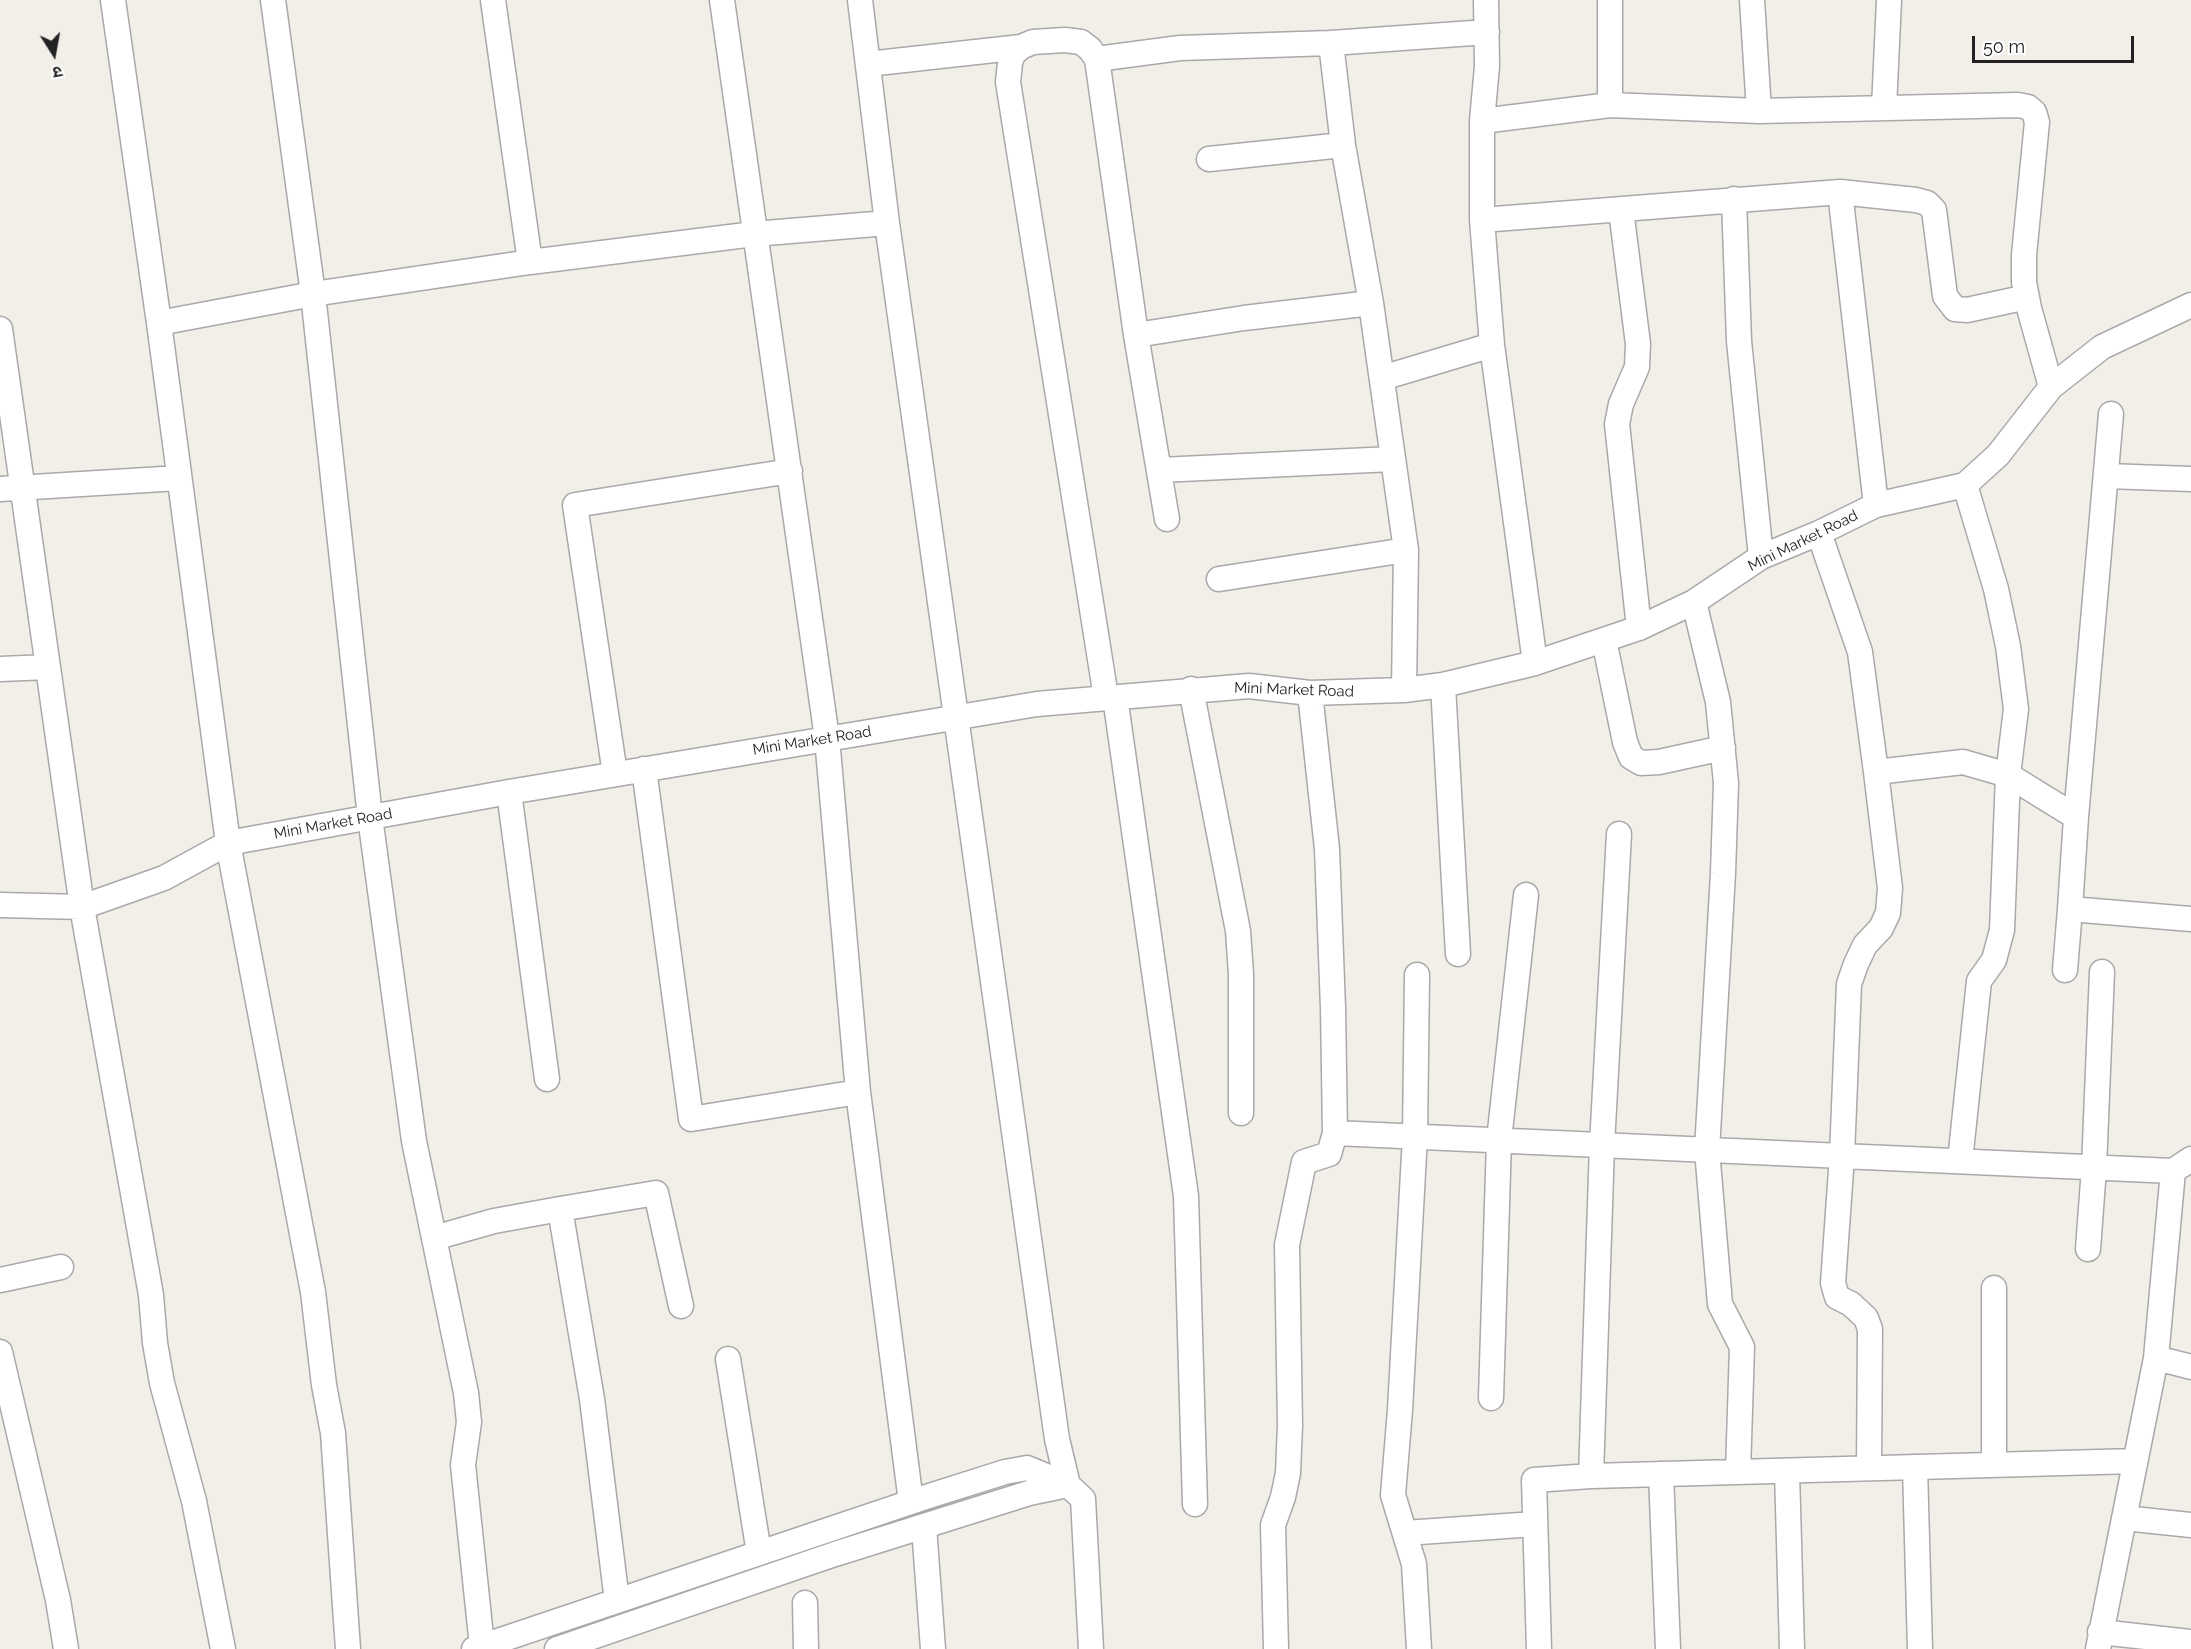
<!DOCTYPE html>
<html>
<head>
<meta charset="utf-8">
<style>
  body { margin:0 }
  #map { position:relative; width:2191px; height:1649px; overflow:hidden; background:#f2efe9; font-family:Raleway,"Noto Sans Devanagari",sans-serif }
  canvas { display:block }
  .north { position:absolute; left:24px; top:24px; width:60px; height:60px; -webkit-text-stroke:4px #fff; paint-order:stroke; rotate:169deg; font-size:16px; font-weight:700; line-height:24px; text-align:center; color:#222 }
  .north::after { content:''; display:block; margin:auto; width:21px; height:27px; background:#222; clip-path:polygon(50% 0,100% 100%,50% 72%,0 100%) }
  .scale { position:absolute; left:1972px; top:36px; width:162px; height:27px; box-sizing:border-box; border:3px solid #222; border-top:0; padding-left:8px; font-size:18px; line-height:21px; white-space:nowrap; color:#222; -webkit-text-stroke:4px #fff; paint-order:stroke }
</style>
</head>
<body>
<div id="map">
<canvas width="2191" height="1649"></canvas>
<div class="north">उ</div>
<div class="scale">50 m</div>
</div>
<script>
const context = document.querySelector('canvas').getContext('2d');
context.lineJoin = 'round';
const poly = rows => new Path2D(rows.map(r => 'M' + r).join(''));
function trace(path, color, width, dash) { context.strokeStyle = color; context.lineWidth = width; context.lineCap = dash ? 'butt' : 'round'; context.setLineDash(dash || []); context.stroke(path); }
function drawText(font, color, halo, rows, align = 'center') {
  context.font = font + ' Raleway,sans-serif'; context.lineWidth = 5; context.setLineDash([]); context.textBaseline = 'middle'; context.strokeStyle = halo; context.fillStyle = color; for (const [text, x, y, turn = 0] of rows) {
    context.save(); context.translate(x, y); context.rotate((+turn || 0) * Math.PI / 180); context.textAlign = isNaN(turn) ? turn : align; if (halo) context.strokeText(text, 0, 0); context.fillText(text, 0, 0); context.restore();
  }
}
const minor = poly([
  [113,0,159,323,313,294,530,262,493,0],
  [273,0,313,294,370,817,414,1141,466,1393,469,1422,463,1465,482,1646],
  [722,0,827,738,858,1092,911,1502],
  [1486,0,1487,66,1482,121,1482,220,1492,345,1535,663],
  [1610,0,1610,105],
  [1752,0,1759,111],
  [1331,43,1343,145,1371,303,1406,550,1404,690],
  [1097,59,1136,335,1167,519],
  [868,64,1021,47],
  [1884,108,1889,0],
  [1482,121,1610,105,1759,111,2018,105,2028,107,2034,112,2037,122,2024,255,2024,282,2029,308,2051,387],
  [1209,159,1343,145],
  [1840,192,1876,505],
  [1734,199,1739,341,1761,557],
  [1621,210,1638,344,1637,367,1621,404,1617,424,1639,628],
  [1482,220,1840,192,1916,200,1927,203,1934,210,1945,296,1955,309,1967,310,2027,297],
  [887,223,1057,1439,1068,1485],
  [530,262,754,234,887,223,860,0],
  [159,323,228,843,313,1292,324,1385,333,1433,348,1649],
  [0,329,82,907,151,1295,155,1343,162,1383,194,1501,223,1649],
  [1136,335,1244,318,1371,303],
  [1382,378,1492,345],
  [2111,414,2076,817,2070,909,2191,919],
  [1160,470,1392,459],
  [2106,476,2191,479],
  [0,489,179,478],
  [1819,533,1860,652,1876,772,1963,762,2008,775,2076,817],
  [1219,579,1406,550],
  [1694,602,1718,702,1726,783,1723,873,1707,1150,1720,1304,1742,1347,1738,1472],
  [1604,640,1625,742,1631,757,1641,763,1659,762,1723,748],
  [0,669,48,667],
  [1443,685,1458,954],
  [1191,689,1238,931,1241,974,1241,1113],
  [1106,697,1008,82,1010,63,1013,54,1021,47,1033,42,1065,40,1081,42,1090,49,1097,59,1180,48,1331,43,1487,32],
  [1115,697,1186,1196,1195,1504],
  [644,769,691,1119,858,1092],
  [615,774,575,505,790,471],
  [509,792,547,1079],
  [0,905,82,907,164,878,228,843,509,792,1037,704,1249,686,1310,693,1404,690,1443,685,1535,663,1639,628,1694,602,1761,557,1819,533,1876,505,1965,485,1998,455,2051,387,2102,347,2191,305],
  [2065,970,2070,909],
  [1417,975,1415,1136,1400,1410,1393,1495,1414,1564,1419,1649],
  [1335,1133,2173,1171,2191,1159],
  [1960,1161,1979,981,1994,960,2002,930,2008,775,2016,709,2008,646,1996,589,1965,485],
  [560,1209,656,1193,681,1306],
  [434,1238,494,1221,560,1209,592,1399,617,1601],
  [2088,1249,2094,1168,2102,972],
  [0,1280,61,1267],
  [0,1352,58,1600,66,1649],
  [2156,1358,2191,1367],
  [728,1359,759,1553],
  [1491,1398,1499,1140,1526,895],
  [1994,1465,1994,1288],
  [1915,1467,1920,1649],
  [1869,1468,1870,1329,1866,1318,1851,1304,1837,1297,1833,1283,1842,1156,1849,984,1856,964,1865,945,1881,928,1888,913,1890,888,1876,772],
  [1787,1471,1792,1649],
  [1661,1474,1668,1649],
  [1591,1476,2135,1461],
  [2124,1518,2191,1525],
  [924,1527,933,1649],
  [1405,1533,1535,1524],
  [805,1603,806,1649],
  [2100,1632,2191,1642],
  [474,1649,926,1497,1005,1472,1027,1468,1068,1485,1083,1499,1091,1649],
  [557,1649,835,1554,1029,1493,1068,1485],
  [1276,1649,1273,1525,1283,1497,1288,1473,1290,1425,1287,1245,1304,1162,1329,1154,1335,1133,1333,1008,1327,849,1310,693],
  [1539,1649,1534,1480,1591,1476,1602,1145,1619,834],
  [2098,1649,2156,1358,2173,1171]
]);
const streetNames = [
  ["Mini Market Road",1803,541,-26],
  ["Mini Market Road",1294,690,2],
  ["Mini Market Road",812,741,-9],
  ["Mini Market Road",333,824,-10]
];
trace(minor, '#a9a9a9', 27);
trace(minor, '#fff', 24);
drawText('15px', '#222', '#fff', streetNames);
</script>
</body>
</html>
